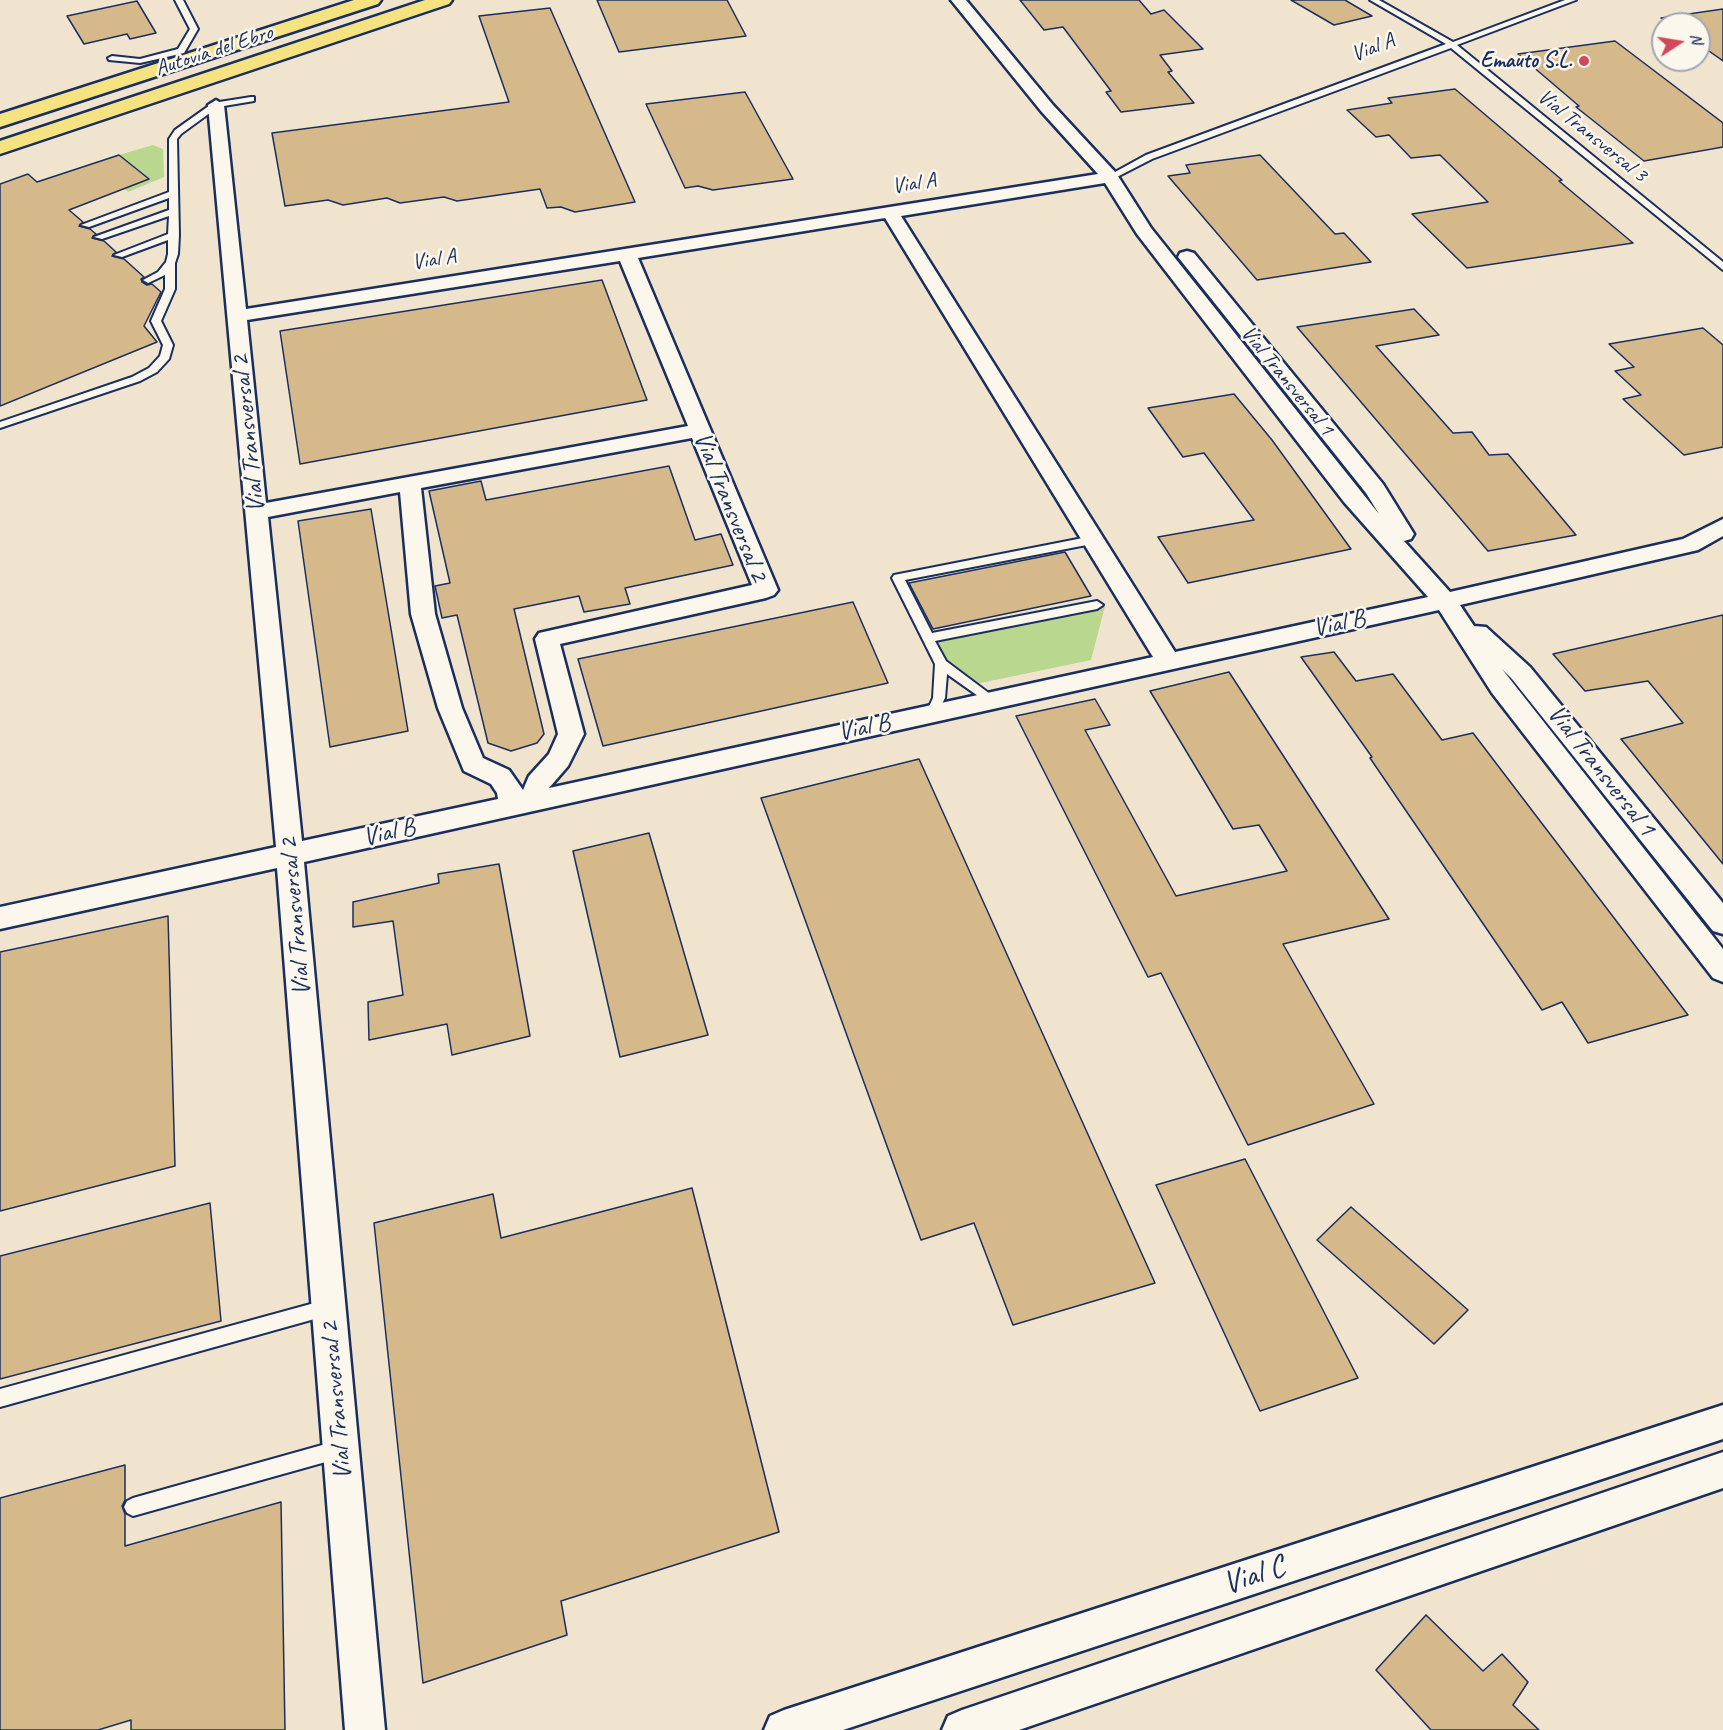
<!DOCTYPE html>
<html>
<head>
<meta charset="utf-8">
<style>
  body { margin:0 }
  #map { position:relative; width:1723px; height:1730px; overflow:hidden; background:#fbf7ec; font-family:Caveat,sans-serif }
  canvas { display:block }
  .north { position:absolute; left:1651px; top:12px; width:60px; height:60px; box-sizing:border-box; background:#fbf7ec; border:2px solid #a1a7b3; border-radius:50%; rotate:78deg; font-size:16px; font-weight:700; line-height:24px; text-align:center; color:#1b2f5e }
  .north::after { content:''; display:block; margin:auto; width:21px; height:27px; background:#d1495b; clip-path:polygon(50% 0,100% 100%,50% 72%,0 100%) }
</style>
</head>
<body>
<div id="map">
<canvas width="1723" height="1730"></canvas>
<div class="north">N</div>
</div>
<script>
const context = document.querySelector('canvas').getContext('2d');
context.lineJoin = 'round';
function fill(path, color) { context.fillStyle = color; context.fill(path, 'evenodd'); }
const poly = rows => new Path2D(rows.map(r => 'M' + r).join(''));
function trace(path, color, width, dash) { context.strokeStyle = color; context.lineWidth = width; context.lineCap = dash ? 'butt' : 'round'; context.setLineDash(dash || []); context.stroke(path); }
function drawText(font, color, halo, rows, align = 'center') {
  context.font = font + ' Caveat,sans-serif'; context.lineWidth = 5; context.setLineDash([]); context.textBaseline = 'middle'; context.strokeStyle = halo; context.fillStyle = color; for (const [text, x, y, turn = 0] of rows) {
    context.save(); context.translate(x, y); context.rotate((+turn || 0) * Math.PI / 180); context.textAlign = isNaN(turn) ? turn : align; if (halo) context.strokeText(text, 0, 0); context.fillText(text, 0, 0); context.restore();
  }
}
const built = poly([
  [0,0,1723,0,1723,1730,0,1730],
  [1663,24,1699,24,1699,60,1663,60]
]);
const green = poly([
  [153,145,163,149,164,177,128,192,124,188,148,179,119,155],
  [1105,606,1091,660,976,684,944,660,937,642]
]);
const building = poly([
  [597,0,727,0,746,36,619,52,597,0],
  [1020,0,1139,0,1151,14,1164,10,1203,49,1160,55,1172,71,1168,72,1194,103,1121,112,1106,92,1111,91,1063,27,1044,30,1020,0],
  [1291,0,1345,0,1372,16,1334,25,1291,0],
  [137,1,156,33,130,39,127,34,84,44,67,16,137,1],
  [550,8,635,202,575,212,561,207,547,208,540,189,457,201,444,197,400,203,387,198,343,205,328,200,285,206,272,133,509,102,479,16,550,8],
  [1723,9,1723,61,1699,44,1699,24,1670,24,1661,18,1723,9],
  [1615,41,1723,123,1723,147,1644,161,1576,107,1579,106,1518,54,1615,41],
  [1455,89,1562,180,1559,181,1633,243,1467,268,1412,214,1488,202,1440,155,1411,158,1389,135,1376,137,1347,110,1392,103,1388,98,1455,89],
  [745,92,793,179,713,190,698,186,685,188,646,104,745,92],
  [119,155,149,179,69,210,83,222,79,226,90,229,96,234,92,238,104,241,116,252,112,256,124,259,144,277,141,279,142,282,147,285,152,284,161,292,144,326,157,342,0,406,0,184,28,174,37,182,119,155],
  [1260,155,1335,234,1344,233,1371,262,1257,280,1168,176,1190,173,1186,165,1260,155],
  [602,280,647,400,300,464,280,331,602,280],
  [1414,309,1439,335,1376,346,1453,433,1472,432,1489,455,1508,454,1576,535,1488,551,1297,327,1414,309],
  [1703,328,1723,345,1723,447,1684,455,1623,399,1641,395,1615,371,1634,367,1609,344,1703,328],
  [1234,394,1272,440,1351,549,1188,583,1158,537,1254,520,1204,453,1183,457,1148,408,1234,394],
  [669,466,695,540,721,534,733,565,625,588,630,604,584,612,579,596,514,609,544,734,537,743,511,751,488,743,457,615,442,618,435,586,450,583,429,491,481,481,486,500,669,466],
  [371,509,408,731,330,747,298,521,371,509],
  [1065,552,1091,596,933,629,909,583,1065,552],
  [853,602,888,683,603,746,578,659,853,602],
  [1723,615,1723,864,1621,739,1683,723,1648,681,1585,691,1553,654,1723,615],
  [1334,652,1356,681,1393,674,1442,740,1473,733,1688,1015,1588,1043,1562,1002,1542,1010,1370,758,1372,757,1301,657,1334,652],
  [1229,672,1389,919,1283,944,1374,1104,1248,1145,1161,973,1148,977,1016,716,1095,699,1110,725,1085,730,1176,896,1287,871,1259,825,1233,829,1150,691,1229,672],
  [919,759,1104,1170,1155,1283,1013,1325,974,1223,921,1240,761,798,919,759],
  [649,833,708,1035,620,1057,573,851,649,833],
  [499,864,530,1036,452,1055,447,1024,369,1040,368,1002,403,995,393,921,353,927,353,902,439,883,438,874,499,864],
  [168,916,175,1166,0,1211,0,952,168,916],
  [1245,1159,1358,1378,1260,1411,1156,1185,1245,1159],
  [692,1188,779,1532,561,1601,567,1635,423,1683,374,1223,493,1194,501,1238,692,1188],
  [210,1203,221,1321,0,1379,0,1256,210,1203],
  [1351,1207,1468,1310,1434,1344,1317,1240,1351,1207],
  [125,1465,125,1500,122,1506,125,1514,125,1546,281,1502,285,1730,131,1730,131,1720,98,1730,0,1730,0,1498,125,1465],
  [1426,1615,1483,1671,1502,1654,1528,1682,1513,1705,1539,1730,1431,1730,1376,1670,1426,1615]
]);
const service = poly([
  [175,0,183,0,198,29,184,53,140,63,109,60,108,58,112,56,140,59,178,49,190,29,175,0],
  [1370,0,1379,0,1453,42,1565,0,1576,0,1457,45,1723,262,1723,270,1451,48,1152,159,1113,179,1106,177,1146,155,1446,44,1370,0],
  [251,97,254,97,254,101,218,107,181,134,177,139,179,235,178,254,175,263,175,289,161,321,173,345,169,359,157,372,140,381,0,428,0,422,132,377,149,368,160,356,163,345,151,321,165,289,165,275,148,283,143,280,158,272,166,262,168,254,168,240,122,257,114,255,168,234,169,216,102,239,94,237,169,210,169,198,89,227,81,225,169,192,169,139,175,130,213,103,251,97],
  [1093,536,1099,540,1097,543,905,580,932,633,1097,601,1103,605,1097,609,935,641,946,661,998,700,992,704,988,703,947,674,945,698,936,716,928,716,926,713,933,698,935,664,892,578,894,575,1093,536],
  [329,1299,335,1301,337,1307,335,1313,329,1315,0,1407,0,1389,329,1299],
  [340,1440,346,1443,349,1449,346,1455,340,1458,133,1516,127,1513,124,1507,127,1501,133,1498,340,1440]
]);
const minor = poly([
  [951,0,966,0,1053,105,1116,173,1151,228,1379,514,1366,493,1178,257,1180,253,1187,251,1194,253,1383,484,1414,534,1411,539,1404,541,1450,592,1683,539,1723,519,1723,536,1698,550,1460,605,1474,626,1486,627,1530,667,1723,903,1723,934,1713,931,1512,679,1502,669,1723,949,1723,982,1713,978,1492,693,1439,610,304,862,385,1730,345,1730,277,868,0,929,0,907,276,847,208,105,216,100,224,105,246,309,1098,174,1041,111,951,0],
  [1105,183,1137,234,1344,502,1428,597,1175,652,901,216,1105,183],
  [885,218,1153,657,549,788,568,766,584,734,560,644,766,598,774,595,778,590,638,258,885,218],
  [620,261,688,426,266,503,247,320,620,261],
  [692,438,752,585,539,633,535,639,558,734,549,754,529,776,523,790,509,770,483,758,462,708,435,614,421,488,692,438],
  [400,492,411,614,438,708,464,771,491,784,497,793,498,799,302,841,268,517,400,492],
  [1723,1405,1723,1439,843,1730,764,1730,770,1716,784,1710,1723,1405],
  [1723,1452,1723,1488,1019,1730,942,1730,948,1716,962,1710,1723,1452]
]);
const motorway = poly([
  [354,0,381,0,378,4,0,127,0,114,354,0],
  [425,0,452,0,449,4,0,154,0,141,425,0]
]);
const markers = [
  [1584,61,6,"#d1495b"]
];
const farStreetnames = [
  ["Vial A",1373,48,-21],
  ["Autovía del Ebro",214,51,-18],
  ["Vial Transversal 3",1592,136,39],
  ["Vial A",914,184,-9],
  ["Vial A",434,260,-9],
  ["Vial Transversal 1",1287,381,51]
];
const farPoinames = [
  ["Emauto S.L.",1572,61]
];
const streetNames = [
  ["Vial Transversal 2",249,434,-96],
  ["Vial Transversal 2",730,507,68],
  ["Vial B",1339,624,-12],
  ["Vial B",864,728,-12],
  ["Vial Transversal 1",1601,771,52],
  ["Vial B",389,833,-13],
  ["Vial Transversal 2",296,917,-95],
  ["Vial Transversal 2",337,1401,-95]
];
const nearStreetnames = [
  ["Vial C",1254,1576,-18]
];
fill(built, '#f0e4cf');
fill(green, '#bad78f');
fill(building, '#d5b98a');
trace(building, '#1b2f5e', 1.5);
trace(service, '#1b2f5e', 4);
trace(minor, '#1b2f5e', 5);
trace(motorway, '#1b2f5e', 5);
fill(service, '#fbf7ec');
fill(minor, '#fbf7ec');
fill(motorway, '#f5e381');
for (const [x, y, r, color] of markers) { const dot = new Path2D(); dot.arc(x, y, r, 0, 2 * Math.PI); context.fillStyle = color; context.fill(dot); trace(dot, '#fbf7ec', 2); }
drawText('22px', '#1b2f5e', '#fbf7ec', farStreetnames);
drawText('bold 22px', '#1b2f5e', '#fbf7ec', farPoinames, 'right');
drawText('26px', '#1b2f5e', '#fbf7ec', streetNames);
drawText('32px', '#1b2f5e', '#fbf7ec', nearStreetnames);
</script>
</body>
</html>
